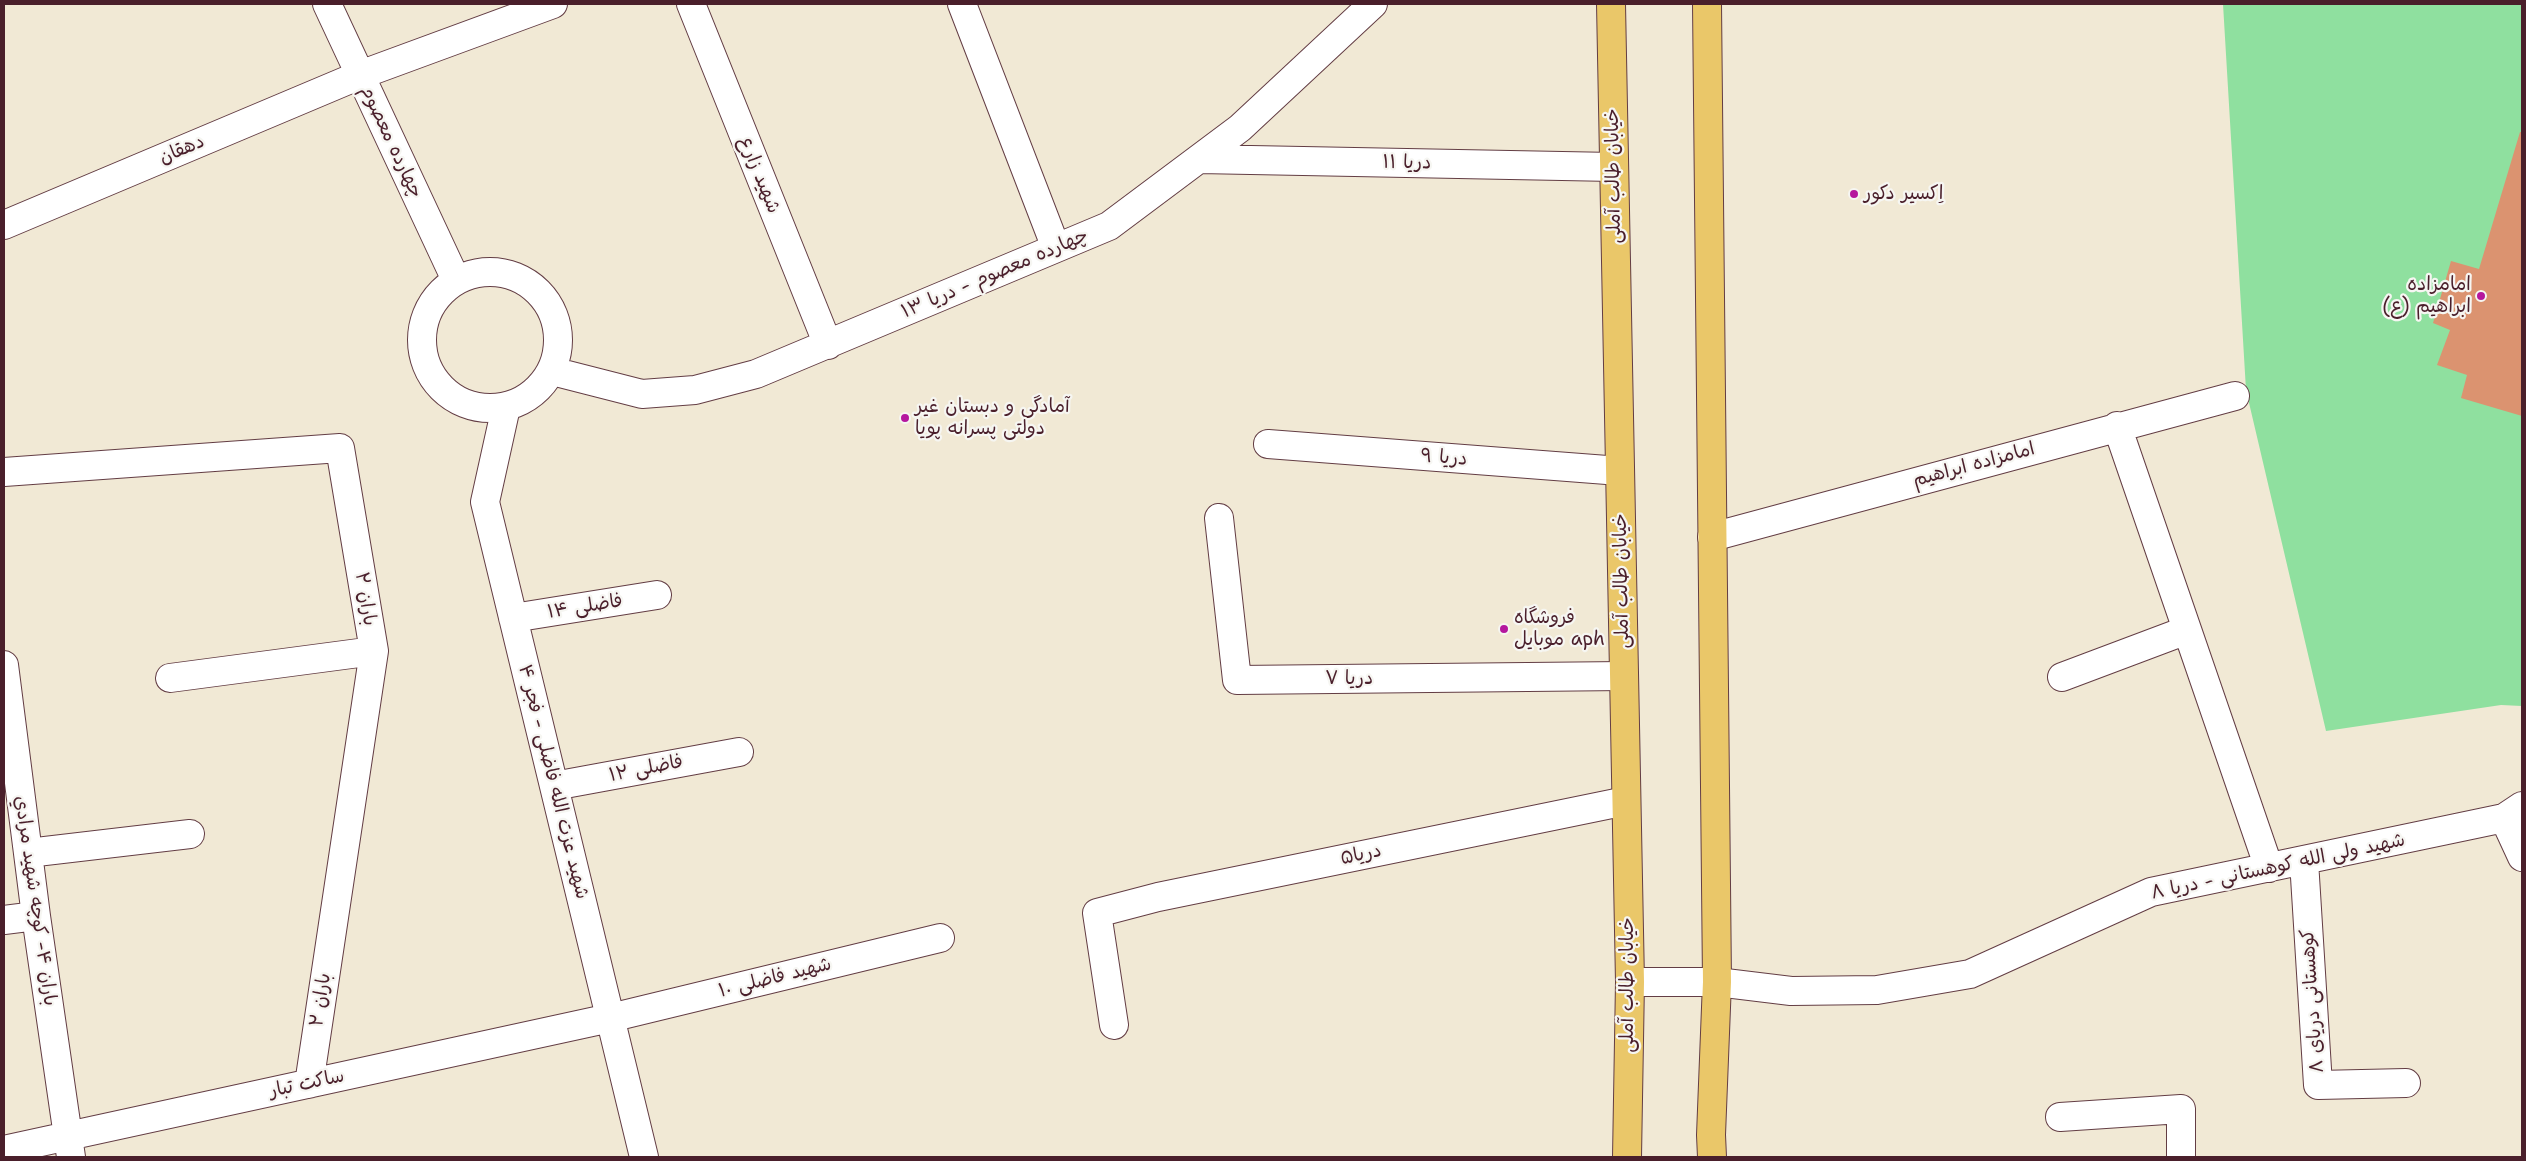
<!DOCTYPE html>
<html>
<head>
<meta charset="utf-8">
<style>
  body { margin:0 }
  #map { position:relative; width:2526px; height:1161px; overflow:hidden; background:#f1e9d5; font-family:"Shantell Sans",sans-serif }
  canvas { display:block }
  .frame { position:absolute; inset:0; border:5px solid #4a1f2b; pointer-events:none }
</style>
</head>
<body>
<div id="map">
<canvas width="2526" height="1161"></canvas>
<div class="frame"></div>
</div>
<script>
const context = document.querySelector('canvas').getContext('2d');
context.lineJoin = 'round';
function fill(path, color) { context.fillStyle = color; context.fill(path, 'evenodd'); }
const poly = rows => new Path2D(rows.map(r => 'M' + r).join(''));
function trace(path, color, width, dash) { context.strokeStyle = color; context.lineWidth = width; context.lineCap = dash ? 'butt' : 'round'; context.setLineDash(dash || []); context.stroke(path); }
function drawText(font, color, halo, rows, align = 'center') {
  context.font = font + ' "Shantell Sans","Playpen Sans Arabic",sans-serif'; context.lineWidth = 4.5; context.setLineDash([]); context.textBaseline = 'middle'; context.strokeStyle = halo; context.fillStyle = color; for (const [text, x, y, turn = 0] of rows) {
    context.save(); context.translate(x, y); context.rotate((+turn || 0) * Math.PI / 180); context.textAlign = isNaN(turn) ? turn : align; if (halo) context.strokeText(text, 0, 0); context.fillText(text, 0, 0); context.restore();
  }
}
const green = poly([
  [2223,4,2522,4,2522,706,2501,705,2326,731,2246,390]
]);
const building = poly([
  [2520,132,2522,132,2522,416,2461,398,2467,375,2437,365,2450,330,2433,323,2451,261,2479,269]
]);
const minor = poly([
  [327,4,456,280],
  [691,4,828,345],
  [962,4,1056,248],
  [1199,159,1614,167],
  [4,225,360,75,553,4],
  '422 340a68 68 0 1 1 136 0a68 68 0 1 1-136 0Z',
  [552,371,642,394,695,390,756,374,1109,226,1240,128,1373,4],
  [506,407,485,502,644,1157],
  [2117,426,2269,868],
  [1268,444,1620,471],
  [4,472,340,448,374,651,309,1084],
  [1219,518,1237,680,1624,676],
  [1712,537,2235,396],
  [513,618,657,595],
  [4,665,36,916,71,1157],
  [2062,677,2187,630],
  [170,678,374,651],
  [554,786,739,752],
  [2504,818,2522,857],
  [28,853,190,834],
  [2304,861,2318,1085,2406,1083],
  [4,920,36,916],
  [1630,982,1717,982,1791,991,1877,990,1970,974,2151,892,2504,818,2522,806],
  [1114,1025,1097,913,1158,897,1626,801],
  [2060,1117,2181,1109,2181,1157],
  [4,1150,610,1018,940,938]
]);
const major = poly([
  [1611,4,1630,982,1627,1157],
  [1707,4,1717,982,1711,1135,1712,1157]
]);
const markers = [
  [1854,194,5,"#b5179e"],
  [2481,296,5,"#b5179e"],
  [905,418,5,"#b5179e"],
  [1504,629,5,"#b5179e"]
];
const streetNames = [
  ["چهارده معصوم",391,142,65],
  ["دهقان",182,150,-23],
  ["دریا ۱۱",1407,163,1],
  ["شهید زارع",759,175,68],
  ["خیابان طالب آملی",1614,176,-91],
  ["چهارده معصوم - دریا ۱۳",995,274,-23],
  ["دریا ۹",1444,458,4],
  ["امامزاده ابراهیم",1974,465,-15],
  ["خیابان طالب آملی",1622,581,-91],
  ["باران ۲",365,599,81],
  ["فاضلی ۱۴",585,607,-9],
  ["دریا ۷",1349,679],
  ["فاضلی ۱۲",646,769,-11],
  ["شهید عزت الله فاضلی - فجر ۴",553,782,76],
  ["دریا۵",1361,855,-12],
  ["شهید ولی الله کوهستانی - دریا ۸",2278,867,-12],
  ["باران ۴- كوچه شهيد مرادي",35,901,82],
  ["شهید فاضلی ۱۰",775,978,-14],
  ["خیابان طالب آملی",1628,985,-90],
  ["باران ۲",321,1000,-81],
  ["کوهستانی دریای ۸",2313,1001,-94],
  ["ساکت تبار",307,1084,-12]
];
const poiNames = [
  ["اِکسیر دکور",1864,194],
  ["امامزاده",2471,285,"right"],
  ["ابراهیم (ع)",2471,307,"right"],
  ["آمادگی و دبستان غیر",915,407],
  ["دولتی پسرانه پویا",915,429],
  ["فروشگاه",1514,618],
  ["موبایل aph",1514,640]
];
fill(green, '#8fe09f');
fill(building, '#db9370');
trace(minor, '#633d44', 30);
trace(major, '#633d44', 30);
trace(minor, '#fff', 28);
trace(major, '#eac769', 28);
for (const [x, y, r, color] of markers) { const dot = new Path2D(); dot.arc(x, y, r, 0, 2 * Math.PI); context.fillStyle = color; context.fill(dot); trace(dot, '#f6f6f2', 2); }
drawText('19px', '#4a1f2b', '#f6f6f2', streetNames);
drawText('19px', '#4a1f2b', '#f6f6f2', poiNames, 'left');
</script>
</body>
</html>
